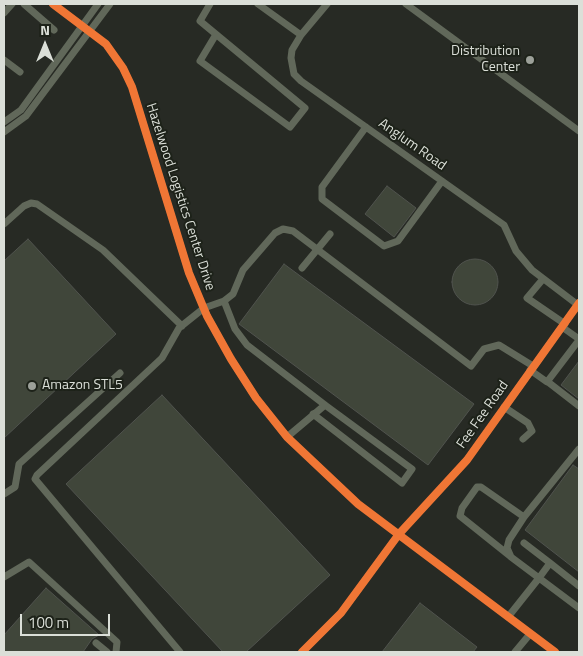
<!DOCTYPE html>
<html>
<head>
<meta charset="utf-8">
<style>
  body { margin:0 }
  #map { position:relative; width:583px; height:656px; overflow:hidden; background:#272a24; font-family:"Titillium Web",sans-serif }
  canvas { display:block }
  .frame { position:absolute; inset:0; border:5px solid #dbdfd8; pointer-events:none }
  .north { position:absolute; left:20px; top:20px; width:50px; height:50px; -webkit-text-stroke:4px #1d2219; paint-order:stroke; rotate:0deg; font-size:14px; font-weight:700; line-height:20px; text-align:center; color:#dbdfd8 }
  .north::after { content:''; display:block; margin:auto; width:18px; height:22px; background:#dbdfd8; clip-path:polygon(50% 0,100% 100%,50% 72%,0 100%) }
  .scale { position:absolute; left:20px; top:614px; width:90px; height:22px; box-sizing:border-box; border:2px solid #dbdfd8; border-top:0; padding-left:6px; font-size:15px; line-height:18px; white-space:nowrap; color:#dbdfd8; -webkit-text-stroke:4px #1d2219; paint-order:stroke }
</style>
</head>
<body>
<div id="map">
<canvas width="583" height="656"></canvas>
<div class="frame"></div>
<div class="north">N</div>
<div class="scale">100 m</div>
</div>
<script>
const context = document.querySelector('canvas').getContext('2d');
context.lineJoin = 'round';
function fill(path, color) { context.fillStyle = color; context.fill(path, 'evenodd'); }
const poly = rows => new Path2D(rows.map(r => 'M' + r).join(''));
function trace(path, color, width, dash) { context.strokeStyle = color; context.lineWidth = width; context.lineCap = dash ? 'butt' : 'round'; context.setLineDash(dash || []); context.stroke(path); }
function drawText(font, color, halo, rows, align = 'center') {
  context.font = font + ' "Titillium Web",sans-serif'; context.lineWidth = 4; context.setLineDash([]); context.textBaseline = 'middle'; context.strokeStyle = halo; context.fillStyle = color; for (const [text, x, y, turn = 0] of rows) {
    context.save(); context.translate(x, y); context.rotate((+turn || 0) * Math.PI / 180); context.textAlign = isNaN(turn) ? turn : align; if (halo) context.strokeText(text, 0, 0); context.fillText(text, 0, 0); context.restore();
  }
}
const building = poly([
  [387,186,416,208,394,237,365,214,387,186],
  [28,239,116,334,4,438,4,261,28,239],
  '452 282a23 23 0 1 1 46 0a23 23 0 1 1-46 0Z',
  [284,264,474,404,428,465,239,324,284,264],
  [579,361,579,399,561,385,579,361],
  [162,395,330,575,246,652,223,652,66,484,162,395],
  [573,465,579,469,579,572,525,530,573,465],
  [46,588,99,635,92,639,83,652,4,652,4,635,46,588],
  [420,603,477,647,473,652,382,652,420,603]
]);
const minor = poly([
  [24,4,54,30],
  [53,4,106,44,123,68,132,87,189,273,207,316,231,359,256,398,287,437,358,504,555,652],
  [210,4,200,21,305,108,290,127,200,61,215,36],
  [258,4,301,35,292,50,291,58,294,74,301,81,504,225,516,251,532,270,578,305],
  [406,4,579,131],
  [4,13,12,4],
  [301,35,327,4],
  [4,60,20,72],
  [4,122,21,110,98,4],
  [366,127,322,187,322,199,384,246,398,241,442,181],
  [4,132,26,116,110,4],
  [4,224,24,206,31,203,37,204,103,250,182,326],
  [302,268,330,234],
  [543,279,527,298,565,324],
  [224,301,235,329,247,345,325,405,287,437],
  [562,327,579,339],
  [530,370,547,382,579,340],
  [548,382,579,406],
  [504,407,528,423,532,431,523,439],
  [313,414,402,483,412,469,325,405],
  [4,494,15,487,19,464,120,373],
  [524,543,550,563],
  [510,556,460,516,462,508,477,487,481,487,524,517],
  [4,577,29,562,117,642,116,652],
  [579,586,550,563,539,578,579,608],
  [508,617,539,578,511,557,507,548,509,540,524,517,579,449],
  [96,643,107,652],
  [180,652,35,479,37,475,162,358,179,328,204,308,224,301,233,294,243,270,275,233,283,229,293,231,471,366,484,349,499,345,533,366],
  [302,652,341,613,399,534,467,460,579,303],
  [515,652,530,634]
]);
const cycleway = poly([
  [53,4,106,44,123,68,132,87,189,273,207,316,231,359,256,398,287,437,358,504,555,652],
  [302,652,341,613,399,534,467,460,579,303]
]);
const markers = [
  [530,60,5,"#9ca099"],
  [32,386,5,"#9ca099"]
];
const poiNames = [
  ["Distribution",520,52],
  ["Center",520,68],
  ["Amazon STL5",42,386,"left"]
];
const streetNames = [
  ["Anglum Road",412,145,35],
  ["Hazelwood Logistics Center Drive",180,197,72],
  ["Fee Fee Road",483,415,-55]
];
fill(building, '#40463a');
trace(building, '#50534e', 1);
trace(minor, '#61685a', 7);
trace(cycleway, '#f07635', 8);
for (const [x, y, r, color] of markers) { const dot = new Path2D(); dot.arc(x, y, r, 0, 2 * Math.PI); context.fillStyle = color; context.fill(dot); trace(dot, '#1d2219', 2); }
drawText('14px', '#dbdfd8', '#1d2219', poiNames, 'right');
drawText('14px', '#dbdfd8', '#1d2219', streetNames);
</script>
</body>
</html>
